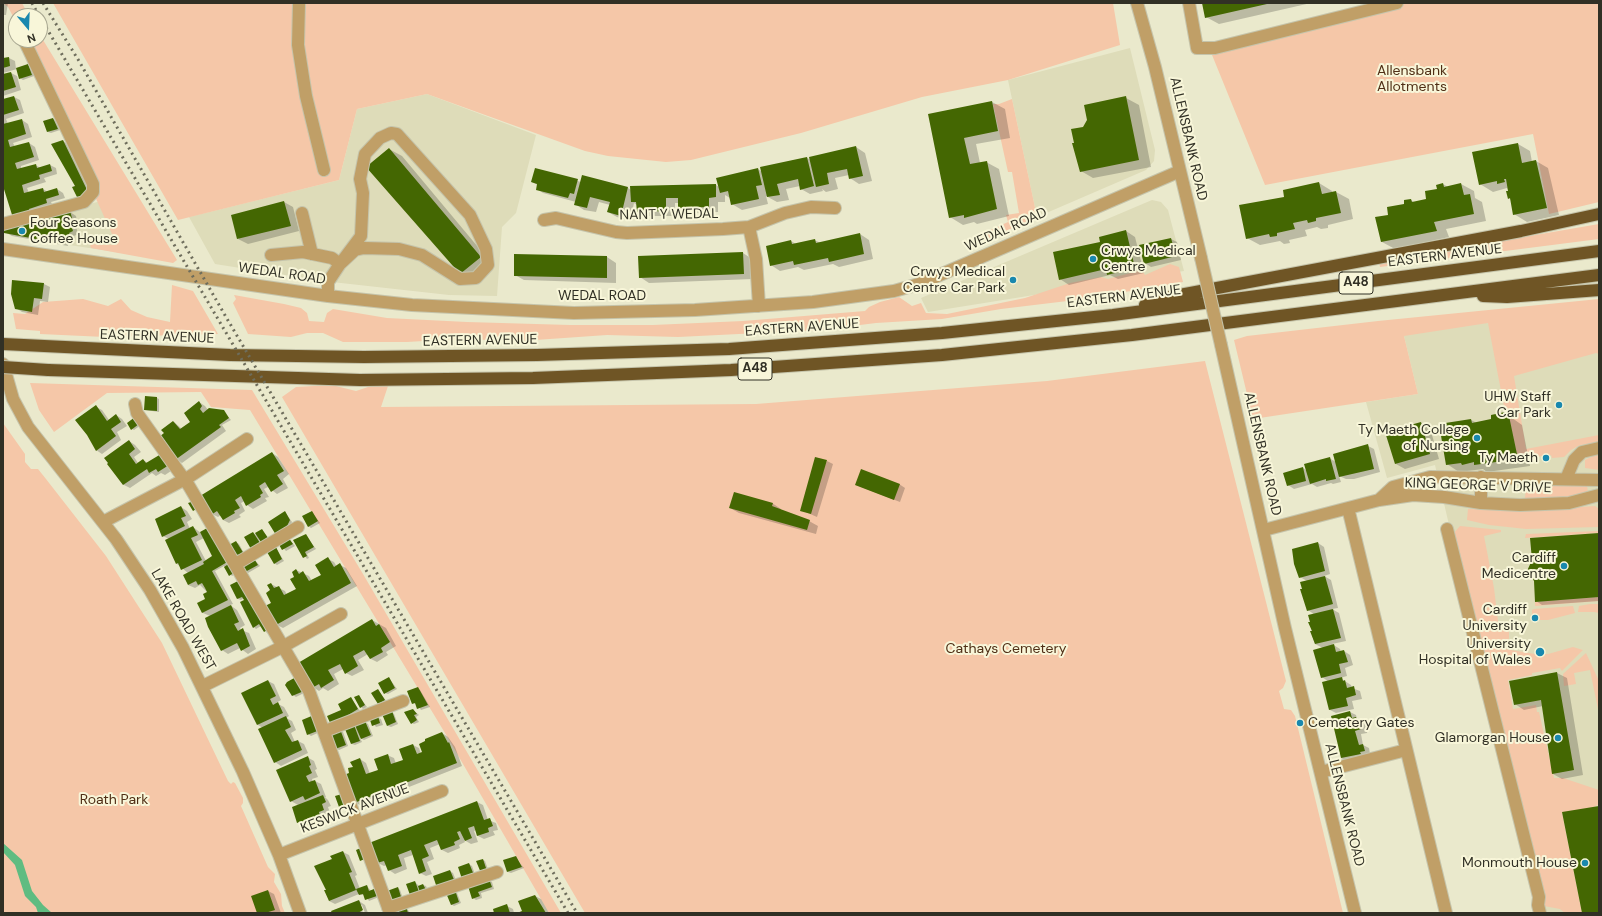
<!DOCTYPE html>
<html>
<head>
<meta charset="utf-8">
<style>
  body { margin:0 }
  #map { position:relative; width:1602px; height:916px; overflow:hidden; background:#eae9cc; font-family:"DM Sans",sans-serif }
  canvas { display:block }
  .frame { position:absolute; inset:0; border:4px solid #313025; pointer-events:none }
  .north { position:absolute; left:8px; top:8px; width:40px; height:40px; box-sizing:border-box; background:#f8f6d9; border:1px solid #a8a791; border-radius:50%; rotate:161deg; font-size:11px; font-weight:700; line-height:16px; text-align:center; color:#313025 }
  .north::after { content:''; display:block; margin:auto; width:14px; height:18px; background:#1988ae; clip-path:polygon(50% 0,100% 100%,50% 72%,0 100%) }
</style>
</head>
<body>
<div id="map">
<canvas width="1602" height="916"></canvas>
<div class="frame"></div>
<div class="north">N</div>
</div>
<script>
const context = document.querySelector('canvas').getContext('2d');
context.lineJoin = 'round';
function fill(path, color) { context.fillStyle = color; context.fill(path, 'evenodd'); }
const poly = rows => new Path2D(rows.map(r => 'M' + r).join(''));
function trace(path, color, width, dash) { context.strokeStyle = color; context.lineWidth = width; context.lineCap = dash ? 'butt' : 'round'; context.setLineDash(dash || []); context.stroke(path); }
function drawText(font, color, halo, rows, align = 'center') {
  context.font = font + ' "DM Sans",sans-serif'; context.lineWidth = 4; context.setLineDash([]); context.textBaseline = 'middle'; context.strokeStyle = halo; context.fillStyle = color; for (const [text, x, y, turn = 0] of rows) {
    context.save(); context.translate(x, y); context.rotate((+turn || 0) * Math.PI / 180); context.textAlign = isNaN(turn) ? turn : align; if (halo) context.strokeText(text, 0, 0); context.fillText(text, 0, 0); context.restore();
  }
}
const built = poly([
  [1130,48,1155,150,1154,161,1146,170,1037,217,1008,80],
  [427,94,536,135,516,213,502,227,497,296,449,295,323,281,215,264,189,217,339,180,357,109],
  [1152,200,1161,202,1168,210,1184,271,928,312,921,298],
  [101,201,122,253,43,241,37,218],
  [1599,305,1599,913,1540,913,1435,465,1387,478,1366,402,1418,394,1403,332]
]);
const green = poly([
  [3,3,22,3,29,16,16,16,16,22,8,7],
  [53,3,1113,3,1120,45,1008,80,922,97,801,133,691,160,666,162,608,156,585,151,427,94,357,109,339,180,178,220],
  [1402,3,1599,3,1599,202,1549,214,1533,134,1265,185,1210,50],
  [40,35,177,260,173,263,91,248,90,244,117,245,24,40,40,40],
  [1012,99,1037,217,988,239,982,234,1008,222,1006,215,1019,213,1012,172,1008,172,993,104,999,104],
  [1599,224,1599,239,1380,267,1379,262],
  [1170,264,1179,267,1183,282,1084,299,1001,309,942,319,876,323,820,330,678,337,607,335,521,341,457,339,407,342,343,342,323,333,307,333,291,337,248,334,233,303,236,299,234,295,284,304,301,308,307,313,309,321,324,322,327,313,333,309,387,318,467,322,570,325,653,325,743,321,865,311,869,307,880,302,899,297,912,306,921,303,926,313,947,314,1025,298,1070,283,1101,277,1108,279,1142,270,1145,275],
  [172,285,193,291,218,334,105,337,40,334,40,331,16,329,13,313,25,314,43,302,83,299,108,306,121,299,131,310,147,317,170,322],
  [1599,299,1599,354,1596,353,1514,376,1526,449,1599,435,1599,442,1580,445,1571,450,1564,457,1552,458,1551,455,1518,459,1509,417,1506,417,1488,323,1404,336,1418,394,1253,419,1234,340,1247,336,1378,321],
  [1205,361,1286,681,1283,688,1279,691,1284,709,1291,710,1295,716,1343,913,585,913,282,397,296,387,332,385,356,391,377,384,388,386,381,407,756,404,1047,381],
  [30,383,252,390,363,574,561,913,549,913,448,738,250,410,211,407,201,392,107,393,54,432,39,410],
  [3,423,25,454,25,462,31,469,38,469,46,479,106,556,162,643,228,781,231,784,233,782,235,783,243,798,243,803,241,806,268,867,275,874,274,882,281,894,282,906,285,913,3,913],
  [1599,453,1599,470,1585,468,1585,460],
  [1526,484,1587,485,1588,493,1566,499,1525,499],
  [1595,506,1599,509,1599,527,1526,529,1489,525,1467,520,1468,509,1525,511],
  [1460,526,1501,530,1501,532,1484,536,1494,588,1499,630,1509,630,1509,638,1505,649,1535,654,1548,654,1573,647,1583,650,1562,671,1560,668,1532,673,1532,675,1508,680,1513,709,1536,705,1537,712,1539,712,1554,778,1563,778,1599,790,1599,804,1594,807,1562,813,1582,913,1565,913,1560,909,1544,906,1453,534],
  [1599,531,1599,533,1525,538,1526,534],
  [1599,597,1599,601,1535,606,1535,602],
  [1590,604,1599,604,1599,613,1594,612,1578,612,1579,606],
  [1573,606,1575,613,1548,620,1532,620,1532,610,1534,609],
  [1586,653,1599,681,1599,714,1590,670,1574,673,1576,684,1564,686,1563,674]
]);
const water = poly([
  [3,843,22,860,32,891,43,905,52,913,38,913,36,907,25,896,15,865,3,852]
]);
const shadow = poly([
  [3,3,8,3,6,15,3,15],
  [1203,3,1311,3,1219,24,1206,17],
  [9,58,15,61,16,69,28,65,31,67,34,76,23,80,20,78,17,69,3,73,3,59],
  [11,73,17,76,21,90,3,96,3,75],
  [14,97,20,100,24,113,6,119,8,124,22,120,28,124,32,137,13,143,15,147,29,143,35,147,39,160,21,166,21,169,35,165,41,168,50,165,56,168,57,174,44,178,46,182,27,188,29,193,43,189,48,192,57,189,63,193,65,198,51,202,53,206,20,221,3,183,3,100],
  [1126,98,1139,105,1151,167,1093,178,1081,171,1083,128],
  [992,102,1005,109,1010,138,976,144,980,163,986,162,999,169,1009,216,977,224,974,222,963,225,950,217,929,115],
  [53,119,56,121,60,130,51,133,48,132],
  [63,141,66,143,91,194,77,187],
  [1518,144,1530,151,1532,162,1536,161,1548,168,1559,215,1527,222,1514,214,1511,200,1509,198,1509,190,1507,188,1493,192,1480,184],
  [856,147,865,153,872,181,859,184,850,178,849,175,835,178,838,189,826,192,822,189,823,191,810,194,801,189,800,186,786,189,789,200,777,202,766,196,768,204,742,210,732,204,730,198,725,195,725,202,718,202,718,212,689,213,679,208,679,203,675,203,675,216,647,216,638,211,637,205,634,203,630,221,617,217,608,212,610,205,599,202,596,212,584,210,575,204,576,202,543,193,537,189,538,185,532,182,536,169,581,182,628,188,631,190,716,185,719,187,758,169,762,172,807,158,811,160],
  [389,149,402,156,493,265,473,281,461,274],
  [1319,183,1332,191,1332,193,1336,192,1349,199,1353,219,1328,225,1328,228,1321,229,1317,227,1305,230,1307,236,1289,240,1290,243,1284,244,1280,241,1260,245,1247,238],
  [1443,184,1448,187,1461,184,1474,191,1475,198,1482,202,1486,221,1446,229,1449,237,1395,249,1382,242,1389,215,1411,200,1415,203,1427,200],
  [284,202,293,207,299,231,248,244,238,239],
  [70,212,76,216,77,221,75,222,78,234,74,236,75,238,67,240,68,246,12,236,5,232],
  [1126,231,1135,237,1144,273,1118,279,1110,275,1069,285,1060,279,1101,243],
  [860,234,869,240,873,259,839,267,833,264,804,270,798,267,780,271,771,265,791,241,796,244,814,240,821,243],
  [1171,239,1177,242,1181,260,1151,267,1145,263],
  [743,253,752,259,753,279,649,283,640,277],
  [515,255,607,257,616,263,616,283,524,280,515,275],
  [13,281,44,284,50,287,48,302,40,301,38,315,22,312,16,308],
  [157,398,159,399,159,412,145,410],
  [199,402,205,406,208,410,223,411,231,420,222,425,226,431,182,463,176,459,165,434,174,422,182,429,192,422],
  [96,407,102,410,109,420,116,415,122,419,127,426,117,432,121,440,102,454,96,450],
  [1505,413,1522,425,1530,466,1487,472,1483,469,1459,472,1447,464,1471,420,1477,423,1492,420],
  [135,418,141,425,134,430,132,429],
  [1421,423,1430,428,1439,459,1405,469,1396,464],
  [129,441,135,445,141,452,134,457,138,463,143,460,148,463,161,455,174,469,165,475,161,473,156,476,152,473,130,488,124,485,108,464],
  [1368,446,1374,449,1380,472,1354,479,1346,479,1339,476,1341,482,1333,484,1331,483,1317,487,1312,484,1294,489,1288,485,1303,468,1307,471,1329,458,1336,462],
  [272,453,278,457,289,474,283,479,288,488,277,494,268,487,264,489,269,497,265,498,267,501,253,509,247,505,245,501,241,503,245,511,239,515,241,517,229,523,223,520,221,515,218,517,212,514],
  [827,461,833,464,817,517,801,510],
  [899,484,905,488,900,502,856,485],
  [772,503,781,509,781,510,809,521,818,526,816,534,739,513,730,508],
  [181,507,187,511,192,519,187,522,190,529,193,527,201,533,209,528,237,573,232,576,224,566,215,571,233,604,230,605,237,610,245,625,240,628,241,630,249,633,256,649,248,654,240,648,228,654,222,650,210,616,203,613,199,603,207,599,208,593,200,585,195,588,188,585,188,573,177,564,169,539,163,536],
  [204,538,214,557,206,561,196,542],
  [285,512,292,522,288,531,279,536],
  [312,512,320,523,311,528,308,526],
  [262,530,270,540,264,543,259,540,262,545,254,550,253,533,258,536],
  [1599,534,1599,601,1542,605,1536,601],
  [307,537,316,549,307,554,309,558,307,559,294,541],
  [288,538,295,546,286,551,279,543],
  [236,542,239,544,245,555,239,556,236,555],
  [1318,543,1324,547,1330,574,1324,576,1331,580,1338,608,1332,609,1339,613,1346,641,1332,644,1340,649,1341,652,1344,651,1350,655,1353,665,1345,668,1347,676,1340,678,1351,685,1352,688,1360,691,1362,699,1352,701,1354,709,1336,713,1330,710,1329,682,1322,677,1323,648,1315,644,1313,638,1309,616,1315,615,1308,610,1303,589,1307,581,1300,577],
  [276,548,284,561,277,565,274,563],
  [253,558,260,566,248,573,246,571],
  [328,559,334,562,337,567,340,565,346,568,357,586,283,628,277,625,271,584,285,591,287,595,297,589,296,570,309,576,312,581,322,575],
  [243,583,271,631,267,633,261,626,256,629,254,627,244,598,241,600,238,599,231,586],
  [372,620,386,628,396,646,386,652,388,655,377,662,371,659,368,654,358,660,364,670,352,676,346,673,343,669,334,674,339,684,328,691,323,688,319,691,313,687,299,663],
  [1557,673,1567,678,1583,775,1562,779,1553,774,1543,706,1524,710,1515,704,1510,682],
  [389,678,397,689,388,694,385,693],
  [299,679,306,692,296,697,293,695],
  [268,681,274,684,281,700,276,703,277,705,278,704,284,707,289,716,286,718,292,721,296,730,291,733,295,742,298,741,304,744,308,753,281,766,275,762,263,728,258,725],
  [418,689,420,690,430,707,421,710,417,704,413,703],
  [378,690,387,702,382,705,373,693],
  [359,696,367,707,363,709,361,707],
  [351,698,360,711,334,726,343,710],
  [413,710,419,715,416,717,419,722,414,724,412,723],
  [392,712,394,714,398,724,391,727,388,726],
  [1350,712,1356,715,1357,719,1368,725,1367,733,1361,734,1363,745,1369,748,1370,754,1347,761,1341,758],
  [378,718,381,719,383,725,376,727,371,720],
  [303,721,322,731,311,736,308,734],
  [365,722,368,724,373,736,364,740,360,738,362,742,355,745,352,744,354,726,358,729],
  [340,730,343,732,348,746,339,750,336,748],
  [442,733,448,737,455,747,462,766,361,806,355,802,351,774,360,759,366,763,370,774,379,770,387,755,394,758,396,764,404,760,413,745,419,748,421,754],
  [307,757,314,761,317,769,315,770,318,777,312,779,313,782,315,781,321,784,326,797,325,797,328,800,331,806,328,807,330,813,324,815,325,819,304,826,298,823,298,805,291,801],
  [477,802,483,805,488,820,496,823,498,830,493,831,495,835,484,839,478,836,476,830,474,831,478,842,471,844,464,840,465,842,459,845,460,848,448,853,442,850,440,844,430,848,434,859,427,862,432,874,426,876,420,873,413,855,404,858,407,869,395,874,389,870,387,865,384,866,378,863],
  [343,852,349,855,357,875,355,876,360,889,367,886,371,891,376,892,379,897,369,901,365,895,359,894,335,904,329,901,327,890,333,860],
  [515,857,524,868,511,873,508,872],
  [483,860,485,861,489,872,482,872],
  [469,864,472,866,476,877,459,868],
  [450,871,453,873,457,883,441,889],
  [489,880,492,882,494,889,481,893,482,898,476,900,473,898,469,887],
  [415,882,419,886,423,885,426,886,428,891,414,896],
  [398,888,400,890,404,901,391,900],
  [268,891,274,894,281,913,258,913],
  [455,892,457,893,461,903,454,906,451,904],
  [535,896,541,899,549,913,519,913,523,912],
  [359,901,365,905,368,913,365,913,362,905,360,905,363,913,333,913],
  [507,906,513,909,514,913,495,913],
  [406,907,410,913,397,913]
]);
const building = poly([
  [1202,3,1267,3,1267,4,1205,18],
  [16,27,16,36,12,28],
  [9,57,10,66,3,68,3,58],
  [28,64,32,75,19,79,16,68],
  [11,72,16,87,3,91,3,74],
  [14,96,19,110,3,115,3,99],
  [1126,96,1139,160,1080,172,1072,143,1074,143,1071,129,1083,127,1087,120,1084,105],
  [992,101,998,131,964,138,970,164,987,161,997,209,964,218,964,215,949,218,928,114],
  [53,118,58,129,47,132,43,121],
  [22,119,26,134,8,140,10,147,29,142,34,157,15,163,17,169,36,164,37,168,50,164,52,171,39,175,40,179,22,185,24,193,43,188,44,192,57,188,59,195,46,199,47,203,29,209,30,213,13,218,3,186,3,124],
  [63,140,88,192,78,199,72,187,75,186,51,144],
  [1518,143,1522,163,1536,160,1547,208,1513,215,1510,198,1508,199,1506,191,1508,191,1506,179,1504,179,1505,182,1497,184,1497,181,1479,185,1472,152],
  [856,146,863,176,849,179,847,169,827,173,829,184,816,187,809,157],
  [389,148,481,257,460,274,366,167],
  [807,157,814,186,800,190,798,179,777,184,780,195,767,197,760,167],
  [535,168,578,179,574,194,570,193,568,198,536,190,537,184,531,182],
  [758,168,762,185,756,186,759,199,731,205,728,191,720,193,716,178],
  [582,175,628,187,621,216,607,212,610,202,590,197,587,208,574,205],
  [1319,182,1322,194,1336,191,1341,213,1316,218,1316,221,1308,223,1307,220,1293,223,1295,229,1277,233,1277,236,1270,237,1269,234,1246,239,1239,205,1284,197,1283,190],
  [1443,183,1444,187,1461,183,1464,195,1470,194,1474,214,1434,222,1437,231,1381,242,1375,217,1388,215,1387,207,1404,204,1404,200,1411,199,1412,202,1426,199,1425,191,1437,189,1436,185],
  [716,184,716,197,709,198,709,207,678,208,678,198,666,198,666,211,637,212,636,202,631,202,630,186],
  [284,201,291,226,237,239,231,215],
  [70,211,72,218,69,219,73,231,69,233,70,235,61,237,62,244,4,233,4,228],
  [1126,230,1135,268,1107,275,1106,269,1059,280,1053,252,1100,242,1099,237],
  [860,233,864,254,829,262,828,258,794,265,793,261,770,266,766,246,791,240,792,244,815,239,816,243],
  [1171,238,1176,256,1144,264,1139,245],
  [743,252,744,274,639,278,638,256],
  [514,254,607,256,607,278,514,276],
  [12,280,44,283,42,299,34,298,32,312,15,309,11,294],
  [145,396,157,397,157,411,144,410],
  [199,401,202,406,200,409,203,413,209,408,224,410,229,418,219,425,221,427,175,460,159,437,164,433,161,430,173,421,180,429,190,422,184,413],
  [96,405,107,421,116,414,121,422,111,429,116,436,96,451,87,435,75,420],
  [1505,412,1506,417,1509,416,1518,459,1474,465,1474,462,1462,465,1461,463,1446,465,1439,424,1471,419,1472,423,1491,419,1491,415],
  [135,417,139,424,131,430,127,423],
  [1421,422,1430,454,1395,464,1385,432],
  [129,440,135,449,129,454,136,464,143,459,146,463,161,454,169,465,158,472,156,469,149,473,147,469,123,485,107,464,108,463,104,458],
  [1368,444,1374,469,1339,477,1333,454],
  [272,452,284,471,277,475,283,484,271,492,265,482,259,486,263,493,260,495,261,497,246,506,241,496,235,500,240,508,234,511,235,513,223,520,217,511,211,515,200,496],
  [815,457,827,460,811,514,800,511],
  [1330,457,1336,479,1326,481,1326,479,1310,484,1304,464],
  [1303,467,1306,481,1287,486,1283,473],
  [861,469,900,484,894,500,855,485],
  [734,492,773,503,772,506,810,520,807,530,729,508],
  [194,501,198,508,193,511,188,503],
  [181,506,186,516,181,518,185,526,162,537,155,519],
  [285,511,290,520,285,530,276,535,268,522],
  [312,511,318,521,308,527,302,516],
  [193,526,198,535,191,538,202,560,181,570,178,563,176,564,165,540],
  [209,527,229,561,212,571,228,600,202,613,197,603,205,599,203,594,207,592,205,588,202,583,198,585,196,581,188,585,183,575,204,564,203,562,212,556,200,532],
  [262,529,268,538,261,542,255,533],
  [253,532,260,543,251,549,244,537],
  [1599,533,1599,597,1535,602,1534,581,1527,571,1532,560,1530,538],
  [306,534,314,547,305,552,307,556,303,558,293,540],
  [288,537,293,544,282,550,278,543],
  [236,541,244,554,235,555,229,545],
  [1318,542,1325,571,1299,578,1294,564,1292,549],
  [276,547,282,559,274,564,267,552],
  [253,557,258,565,245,572,243,563],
  [328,557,334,567,340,563,351,583,276,625,265,606,271,603,266,593,270,590,267,585,271,583,274,588,279,586,284,595,296,589,290,579,294,577,292,572,296,569,299,574,303,571,309,581,321,575,315,565],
  [230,563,235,572,229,576,224,567],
  [1325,576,1333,604,1307,611,1300,589,1302,589,1300,582],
  [240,580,269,629,264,632,259,624,253,628,240,602,244,600,242,597,237,599,230,585],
  [231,605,239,622,234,624,238,631,243,628,250,646,241,651,237,643,221,651,208,627,205,618],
  [1333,609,1341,638,1315,644,1310,631,1312,631,1308,622,1310,622,1308,615],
  [372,619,376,626,379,624,390,642,381,648,383,652,370,659,364,650,353,656,358,666,345,674,340,664,328,670,334,680,321,688,319,684,312,688,298,663],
  [1334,644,1336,652,1344,650,1348,662,1339,664,1341,673,1321,678,1313,650],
  [1557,672,1574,770,1552,774,1541,700,1514,705,1509,681],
  [296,677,304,691,292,696,285,685,287,682],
  [389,677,395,688,384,694,378,683],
  [1342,677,1343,681,1345,680,1347,688,1354,686,1356,695,1346,698,1348,706,1329,710,1322,682],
  [268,680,276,696,270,699,273,705,278,702,283,713,257,725,241,693],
  [418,687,428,705,417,709,415,703,412,704,407,691],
  [378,689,385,700,378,704,371,693],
  [359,695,365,705,360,708,354,697],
  [351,697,358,709,345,717,346,719,331,725,327,716,341,710,338,704],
  [413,709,417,714,414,715,417,720,411,724,404,712],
  [392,711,396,722,387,726,382,714],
  [1350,711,1352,718,1356,717,1357,721,1362,720,1363,726,1360,726,1361,729,1355,731,1359,745,1363,744,1365,751,1360,752,1361,754,1341,758,1331,716],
  [314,715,320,730,307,735,302,720],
  [286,716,291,727,285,730,292,742,298,740,302,750,274,763,258,729],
  [378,716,380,723,372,726,370,720],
  [365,721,371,735,361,739,355,725],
  [354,725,360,741,351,744,345,729],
  [340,729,346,745,335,749,331,735],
  [442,732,448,743,449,742,457,763,354,803,344,775,349,773,348,768,353,767,350,762,360,758,366,774,378,770,374,759,388,754,391,764,403,760,399,749,413,744,417,754,422,752,419,744,425,741,425,739],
  [308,756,311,765,309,766,312,773,306,776,309,782,315,780,320,793,305,800,303,796,290,802,276,770],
  [342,794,346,804,339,807,335,796],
  [323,795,326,802,322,804,324,810,319,812,320,816,297,823,292,807],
  [477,801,484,820,490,818,493,826,488,828,489,832,477,836,474,826,468,828,472,838,465,841,460,831,457,832,460,839,454,842,455,845,441,850,437,840,424,845,429,856,422,859,426,871,419,874,411,850,398,855,402,866,388,871,384,861,377,863,369,843],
  [1599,806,1599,913,1582,913,1562,812],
  [363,847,367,858,360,861,356,850],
  [343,851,352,872,349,873,356,890,329,901,324,890,326,890,314,866,332,859,330,856],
  [516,856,522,867,507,872,503,860],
  [483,859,487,871,481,873,476,861],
  [469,863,474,875,462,879,458,867],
  [450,870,455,882,437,888,433,876],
  [489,879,492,887,478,892,480,896,472,899,468,886],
  [415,881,419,892,410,895,406,884],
  [423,884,426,890,420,892,418,886],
  [367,885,369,891,374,889,377,896,365,900,363,894,359,895,356,889],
  [398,887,402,900,390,900,387,891],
  [268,890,275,910,265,913,257,913,251,896],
  [455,890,459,902,451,905,446,893],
  [535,895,546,913,517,913,522,911,518,901],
  [359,900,363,910,358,913,332,913,331,911],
  [507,904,510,913,494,913,493,909],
  [406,906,408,913,396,913,396,910]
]);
const minor = poly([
  [299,3,298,45,306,96,324,170],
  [1137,3,1155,67,1201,258],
  [1189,3,1197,48,1215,48,1397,3],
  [302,213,312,254],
  [544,220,556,218,616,232,627,233,723,229,749,227,785,213,811,207,835,208],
  [3,224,84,202,93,192,93,184,25,42],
  [749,227,756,259,759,306],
  [3,249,328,296,412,305,574,313,695,310,813,302,894,291,919,284,1180,171],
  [271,255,303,252,332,258,340,264,355,250,364,248,399,249,422,255,460,279,476,278,488,265,486,249,470,215,397,134,391,133,380,138,365,154,360,179,363,193,361,236,340,264,328,282,328,296],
  [1221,345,1285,628,1355,913],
  [3,364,13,399,28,427,116,539,150,590,183,648,243,772,279,855,300,913],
  [135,404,137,413,189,486,309,691,390,913],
  [1481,477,1481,503],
  [1566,479,1574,460,1582,452,1599,448],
  [1379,500,1393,487,1430,477,1599,480],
  [1348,508,1446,913],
  [103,522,189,477,247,439],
  [1447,529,1539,897,1538,905,1540,913],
  [1264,530,1379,500,1413,495,1444,497,1481,503,1520,505,1569,503,1599,495],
  [236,564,298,527],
  [203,686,284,646,341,614],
  [325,731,403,701],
  [1321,772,1406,750],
  [279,855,442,791],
  [388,908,497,872]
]);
const highway = poly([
  [1483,296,1507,297,1599,290],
  [1145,305,1169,297,1521,231,1599,214],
  [3,344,230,355,364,357,537,355,729,349,942,333,1113,315,1599,251],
  [48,370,360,380,533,378,731,370,942,355,1132,335,1599,275]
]);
const rail = poly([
  [32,3,39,16],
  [43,3,79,61,226,317,577,913],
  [40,17,568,913]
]);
const minorBridge = poly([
  [1201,258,1221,345]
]);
const highwayBridge = poly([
  [3,367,48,370]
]);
const markers = [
  [22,231,4,"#1988ae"],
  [1093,259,4,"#1988ae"],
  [1013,280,4,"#1988ae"],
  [1559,405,4,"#1988ae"],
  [1477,438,4,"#1988ae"],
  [1546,458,4,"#1988ae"],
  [1564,566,4,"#1988ae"],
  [1535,618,4,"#1988ae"],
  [1540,652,5,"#1988ae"],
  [1300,723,4,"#1988ae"],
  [1558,738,4,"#1988ae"],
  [1585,863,4,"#1988ae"]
];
const shields = [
  [1356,283,34],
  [755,369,34]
];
const shieldNames = [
  ["A48",1356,283],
  ["A48",755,369]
];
const parkNames = [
  ["Allensbank",1412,71],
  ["Allotments",1412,87],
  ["Cathays Cemetery",1006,649],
  ["Roath Park",114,800]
];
const streetNames = [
  ["ALLENSBANK ROAD",1188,139,77],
  ["NANT Y WEDAL",669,215,-1],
  ["WEDAL ROAD",1006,230,-24],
  ["EASTERN AVENUE",1445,256,-7],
  ["WEDAL ROAD",282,274,8],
  ["WEDAL ROAD",602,296],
  ["EASTERN AVENUE",1124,297,-7],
  ["EASTERN AVENUE",802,328,-4],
  ["EASTERN AVENUE",157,337,2],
  ["EASTERN AVENUE",480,341,-1],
  ["ALLENSBANK ROAD",1262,454,77],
  ["KING GEORGE V DRIVE",1478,486,2],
  ["LAKE ROAD WEST",183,620,60],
  ["ALLENSBANK ROAD",1344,805,76],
  ["KESWICK AVENUE",355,809,-21]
];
const poiNames = [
  ["Four Seasons",30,223,"left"],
  ["Coffee House",30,239,"left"],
  ["Crwys Medical",1101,251,"left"],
  ["Centre",1101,267,"left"],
  ["Crwys Medical",1005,272],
  ["Centre Car Park",1005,288],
  ["UHW Staff",1551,397],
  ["Car Park",1551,413],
  ["Ty Maeth College",1469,430],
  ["of Nursing",1469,446],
  ["Ty Maeth",1538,458],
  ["Cardiff",1556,558],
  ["Medicentre",1556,574],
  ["Cardiff",1527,610],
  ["University",1527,626],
  ["University",1531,644],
  ["Hospital of Wales",1531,660],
  ["Cemetery Gates",1308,723,"left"],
  ["Glamorgan House",1550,738],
  ["Monmouth House",1577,863]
];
fill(built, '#dedcb9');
fill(green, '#f5c7a8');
fill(water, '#5fbc81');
fill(shadow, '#0003');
fill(building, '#446702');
trace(minor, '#c5c4ab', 14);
trace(highway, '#c5c4ab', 14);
trace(minor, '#c09f67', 12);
trace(highway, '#6f5525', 12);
trace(rail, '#6e6d5c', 3, [2, 4]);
trace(minorBridge, '#c5c4ab', 14, []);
trace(highwayBridge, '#c5c4ab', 14, []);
trace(minorBridge, '#c09f67', 12);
trace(highwayBridge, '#6f5525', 12);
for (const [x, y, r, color] of markers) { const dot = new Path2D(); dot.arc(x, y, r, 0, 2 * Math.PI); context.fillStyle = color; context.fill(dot); trace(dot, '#f8f6d9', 1.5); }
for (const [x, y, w] of shields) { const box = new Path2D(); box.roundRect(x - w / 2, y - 11, w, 22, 3); context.fillStyle = '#f8f6d9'; context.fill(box); trace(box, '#313025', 1); }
drawText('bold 13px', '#313025', null, shieldNames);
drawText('14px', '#502f16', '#f8f6d9', parkNames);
drawText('14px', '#313025', '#f8f6d9', streetNames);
drawText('14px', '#313025', '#f8f6d9', poiNames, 'right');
</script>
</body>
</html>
